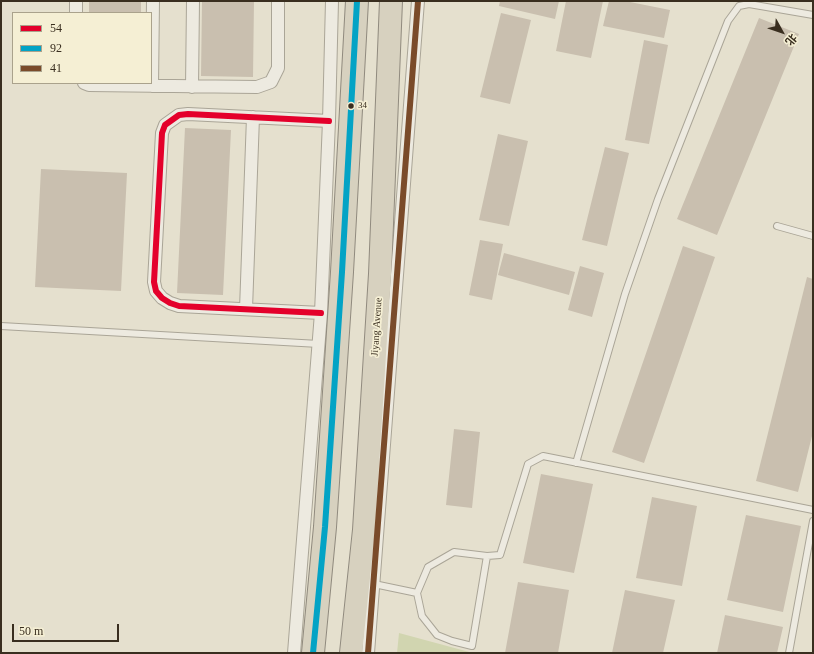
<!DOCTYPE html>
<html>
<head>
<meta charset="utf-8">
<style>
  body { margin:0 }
  #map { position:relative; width:814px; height:654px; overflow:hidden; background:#e5e0ce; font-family:"Times New Roman","Noto Sans SC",serif }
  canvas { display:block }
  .frame { position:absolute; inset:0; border:2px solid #392e1f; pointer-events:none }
  .legend { position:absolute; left:12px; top:12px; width:140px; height:72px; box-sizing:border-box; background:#f5efd4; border:1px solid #aaa28c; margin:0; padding:5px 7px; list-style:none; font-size:12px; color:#392e1f }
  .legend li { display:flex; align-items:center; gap:8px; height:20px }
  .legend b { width:20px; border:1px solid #aaa28c }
  .north { position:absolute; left:762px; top:12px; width:40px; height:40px; -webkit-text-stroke:3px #f5efd4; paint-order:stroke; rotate:130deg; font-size:11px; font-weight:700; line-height:16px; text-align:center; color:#392e1f }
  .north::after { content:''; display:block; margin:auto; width:14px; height:18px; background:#392e1f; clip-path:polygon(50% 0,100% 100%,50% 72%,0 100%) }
  .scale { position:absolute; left:12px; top:624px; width:107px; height:18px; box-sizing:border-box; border:2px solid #392e1f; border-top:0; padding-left:5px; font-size:12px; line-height:14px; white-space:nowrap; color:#392e1f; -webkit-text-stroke:3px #f5efd4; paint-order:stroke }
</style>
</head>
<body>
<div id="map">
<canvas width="814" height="654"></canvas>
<div class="frame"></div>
<ul class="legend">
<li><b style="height:5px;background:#e4002b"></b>54</li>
<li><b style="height:5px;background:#03a3c5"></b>92</li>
<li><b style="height:5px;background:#7a4b2a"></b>41</li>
</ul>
<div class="north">北</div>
<div class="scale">50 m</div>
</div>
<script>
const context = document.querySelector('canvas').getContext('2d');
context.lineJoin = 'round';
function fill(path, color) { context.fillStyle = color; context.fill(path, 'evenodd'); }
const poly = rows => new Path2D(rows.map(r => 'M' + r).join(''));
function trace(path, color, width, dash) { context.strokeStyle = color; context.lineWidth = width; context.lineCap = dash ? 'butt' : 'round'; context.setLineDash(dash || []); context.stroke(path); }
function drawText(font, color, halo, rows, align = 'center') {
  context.font = font + ' "Times New Roman",serif'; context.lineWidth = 3.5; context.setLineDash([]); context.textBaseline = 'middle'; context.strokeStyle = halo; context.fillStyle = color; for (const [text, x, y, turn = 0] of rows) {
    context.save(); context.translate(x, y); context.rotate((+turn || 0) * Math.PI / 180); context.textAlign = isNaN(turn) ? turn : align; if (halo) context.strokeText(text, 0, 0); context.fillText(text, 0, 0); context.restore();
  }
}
const green = poly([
  [399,633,473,653,397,653]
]);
const building = poly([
  [89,1,141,1,141,13,89,13],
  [202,1,254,1,253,77,201,76],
  [500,1,559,1,555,19,499,6],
  [566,1,603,1,591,58,556,51],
  [609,1,625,1,670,10,664,38,603,26],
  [501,13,531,20,510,104,480,97],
  [759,18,799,34,717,235,677,219],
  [644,40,668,45,649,144,625,140],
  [185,128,231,130,223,295,177,293],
  [498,134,528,141,509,226,479,220],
  [605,147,629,153,607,246,582,240],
  [41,169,127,173,121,291,35,287],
  [480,240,503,244,492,300,469,295],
  [683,246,715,257,644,463,612,452],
  [504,253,575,272,569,295,498,275],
  [580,266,604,273,592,317,568,310],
  [807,277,813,279,813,432,798,492,756,481],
  [454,429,480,432,472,508,446,505],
  [541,474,593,484,574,573,523,563],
  [652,497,697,506,682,586,636,578],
  [746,515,801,526,783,612,727,600],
  [518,582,569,590,558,653,505,653],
  [625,590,675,600,663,653,612,653],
  [725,615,783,627,777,653,717,653]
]);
const lane = poly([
  [777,226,813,236],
  [1,326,319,344],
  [576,463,625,294,658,199,728,21,739,6,749,4,813,15],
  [487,556,500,555,528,464,543,456,813,510],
  [374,584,417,593,422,616,437,635,452,641,472,646,487,556,454,552,428,567,417,593],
  [789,653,813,521]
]);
const street = poly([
  [76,1,76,13],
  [84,83,89,85,257,87,271,82,278,68,278,1],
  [152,86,153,1],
  [192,87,193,1],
  [246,309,253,117],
  [321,313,179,306,170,303,162,298,156,291,154,282,162,133,165,125,179,115,188,114,329,121],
  [294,653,321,313,329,121,332,1],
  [368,653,418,1]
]);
const highway = poly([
  [313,653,325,527,342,272,357,1],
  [351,653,364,530,380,274,391,1]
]);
const bus1 = poly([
  [321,313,179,306,170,303,162,298,156,291,154,282,162,133,165,125,179,115,188,114,329,121]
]);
const bus2 = poly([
  [313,653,325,527,342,272,357,1]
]);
const bus3 = poly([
  [368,653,418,1]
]);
const markers = [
  [351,106,3.5,"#392e1f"]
];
const busNames = [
  ["34",358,106]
];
const streetNames = [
  ["Jiyang Avenue",377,327,-86]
];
fill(green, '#d1d5b0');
fill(building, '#c9bfaf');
trace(lane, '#aaa597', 8);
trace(street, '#aaa597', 14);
trace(highway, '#908a7e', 24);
trace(lane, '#edeae0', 6);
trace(street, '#edeae0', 12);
trace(highway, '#d7d1bf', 22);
trace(bus1, '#e4002b', 6);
trace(bus2, '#03a3c5', 6);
trace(bus3, '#7a4b2a', 6);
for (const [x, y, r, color] of markers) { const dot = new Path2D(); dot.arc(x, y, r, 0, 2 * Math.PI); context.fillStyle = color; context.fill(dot); trace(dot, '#f5efd4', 1.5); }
drawText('9px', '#392e1f', '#f5efd4', busNames, 'left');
drawText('10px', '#392e1f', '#f5efd4', streetNames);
</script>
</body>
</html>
